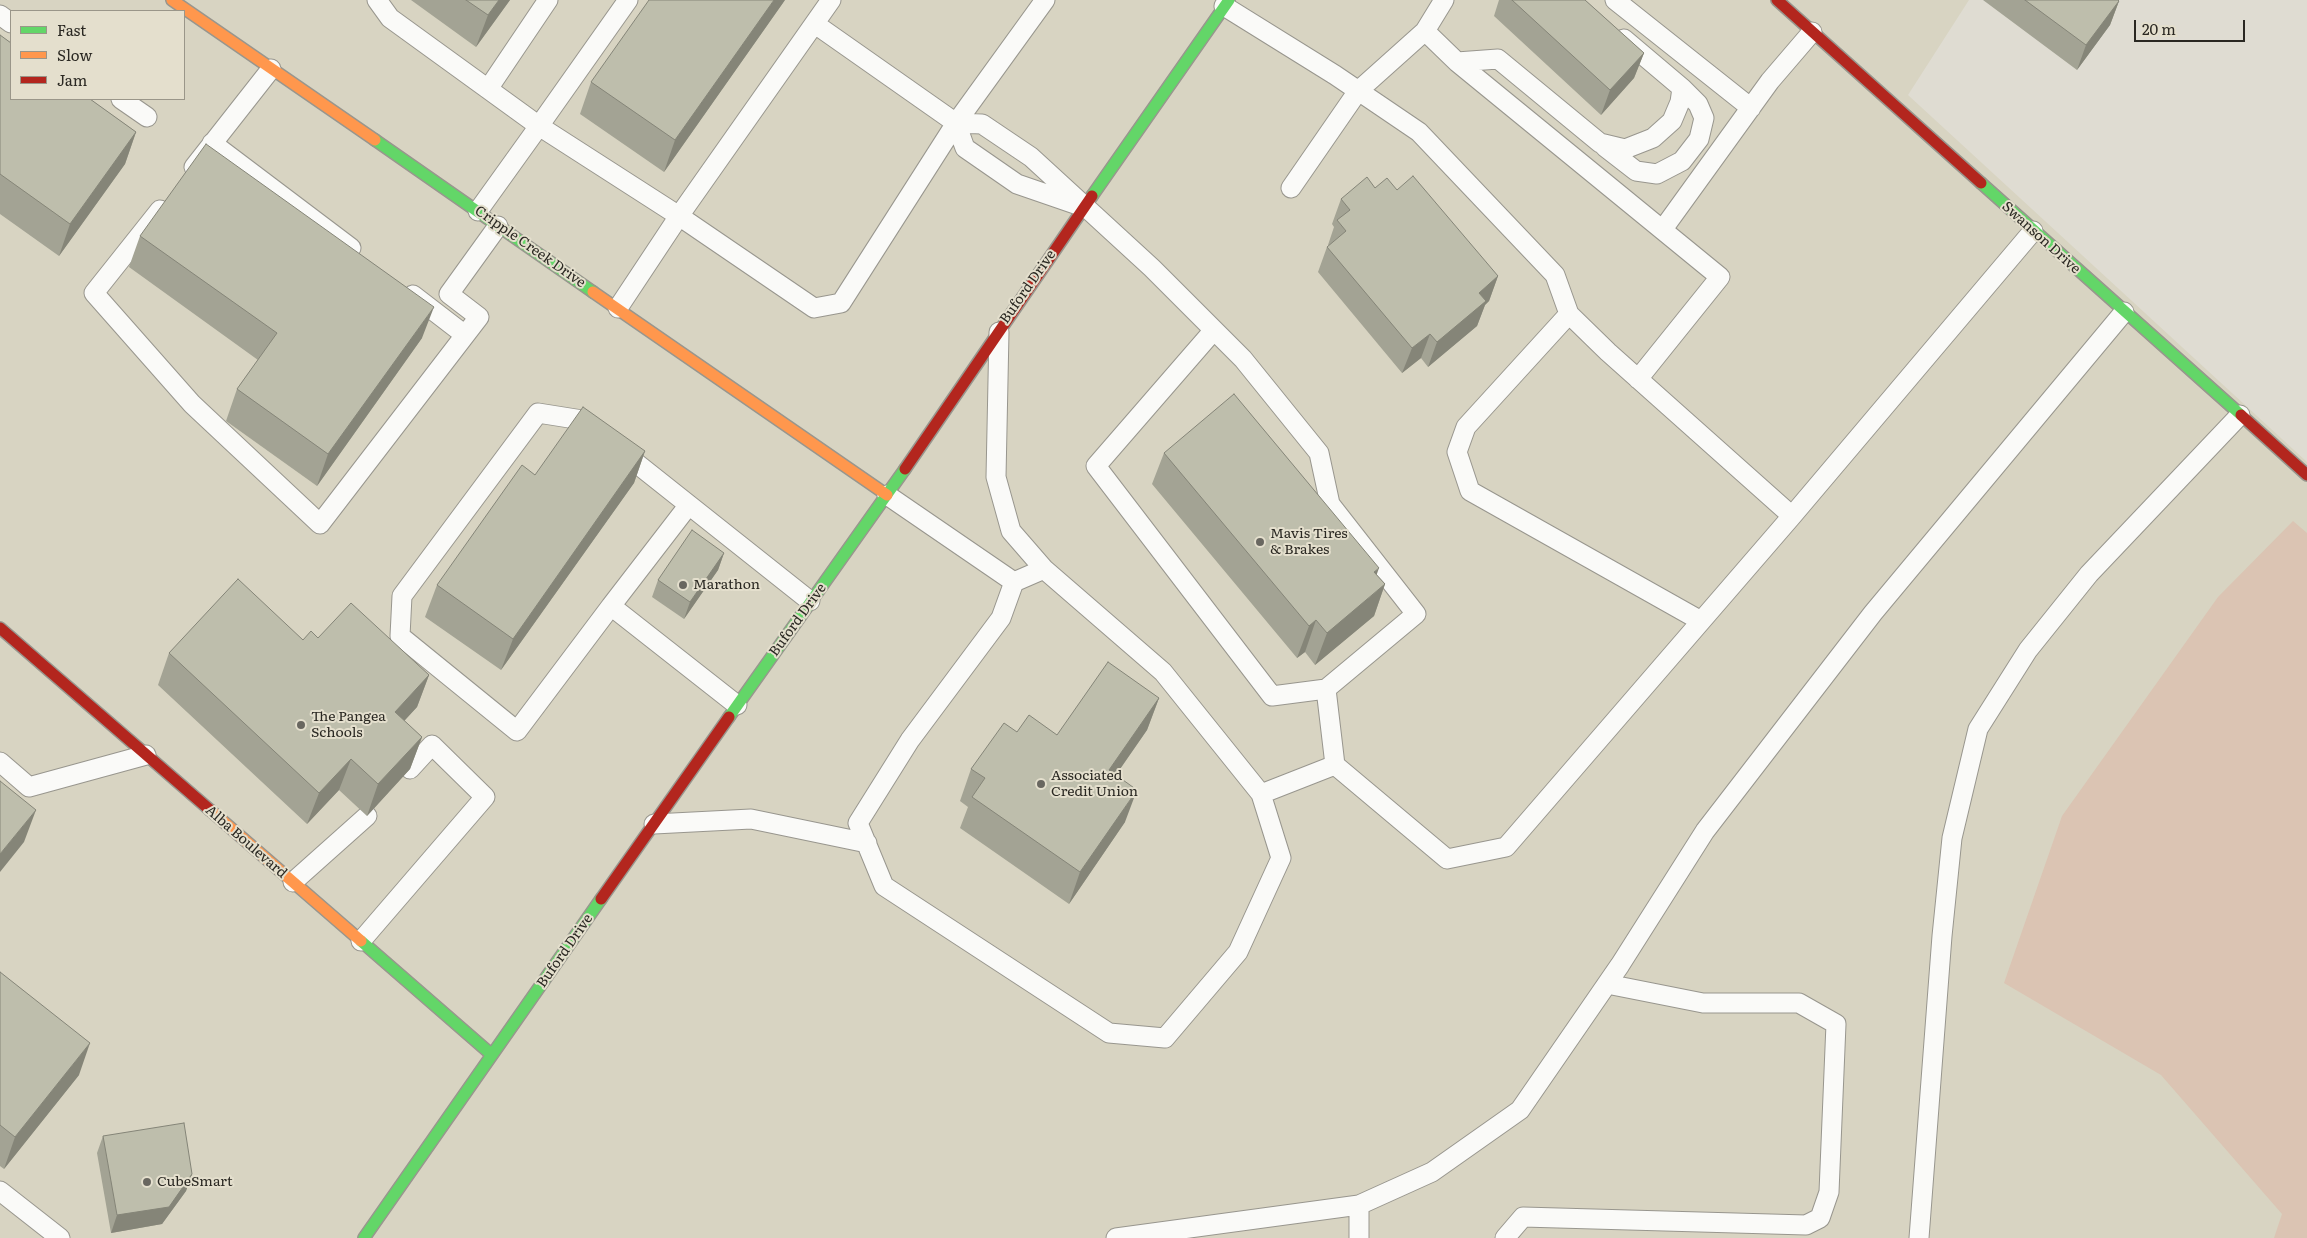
<!DOCTYPE html>
<html>
<head>
<meta charset="utf-8">
<style>
  body { margin:0 }
  #map { position:relative; width:2307px; height:1238px; overflow:hidden; background:#dfdcd2; font-family:Literata,serif }
  canvas { display:block }
  .legend { position:absolute; left:10px; top:10px; width:175px; height:90px; box-sizing:border-box; background:#e4dfcd; border:1px solid #9a9689; margin:0; padding:6px 9px; list-style:none; font-size:15px; color:#2a2822 }
  .legend li { display:flex; align-items:center; gap:10px; height:25px }
  .legend b { width:25px; border:1px solid #9a9689 }
  .scale { position:absolute; left:2134px; top:20px; width:111px; height:22px; box-sizing:border-box; border:2px solid #2a2822; border-top:0; padding-left:6px; font-size:15px; line-height:18px; white-space:nowrap; color:#2a2822; -webkit-text-stroke:4px #e4dfcd; paint-order:stroke }
</style>
</head>
<body>
<div id="map">
<canvas width="2307" height="1238"></canvas>
<ul class="legend">
<li><b style="height:6px;background:#63d668"></b>Fast</li>
<li><b style="height:6px;background:#ff974d"></b>Slow</li>
<li><b style="height:6px;background:#b3261e"></b>Jam</li>
</ul>
<div class="scale">20 m</div>
</div>
<script>
const context = document.querySelector('canvas').getContext('2d');
context.lineJoin = 'round';
function fill(path, color) { context.fillStyle = color; context.fill(path, 'evenodd'); }
const poly = rows => new Path2D(rows.map(r => 'M' + r).join(''));
function trace(path, color, width, dash) { context.strokeStyle = color; context.lineWidth = width; context.lineCap = dash ? 'butt' : 'round'; context.setLineDash(dash || []); context.stroke(path); }
function drawText(font, color, halo, rows, align = 'center') {
  context.font = font + ' Literata,serif'; context.lineWidth = 4; context.setLineDash([]); context.textBaseline = 'middle'; context.strokeStyle = halo; context.fillStyle = color; for (const [text, x, y, turn = 0] of rows) {
    context.save(); context.translate(x, y); context.rotate((+turn || 0) * Math.PI / 180); context.textAlign = isNaN(turn) ? turn : align; if (halo) context.strokeText(text, 0, 0); context.fillText(text, 0, 0); context.restore();
  }
}
const built = poly([
  [0,0,1969,0,1908,95,2307,462,2307,1238,0,1238],
  [11,11,184,11,184,99,11,99]
]);
const green = poly([
  [2293,521,2307,533,2307,1238,2274,1238,2282,1214,2161,1075,2004,983,2062,816,2218,597]
]);
const lane = poly([
  [377,0,390,18,539,126,628,0],
  [1615,0,1751,108],
  [1224,6,1335,75,1419,132,1555,275,1569,314,1466,427,1457,452,1470,491,1701,621],
  [0,15,11,23],
  [815,24,956,123,982,124,1031,157,1152,268,1243,359,1319,453,1330,504,1416,614,1326,689,1272,696,1096,466,1214,330],
  [1425,31,1457,62,1720,277,1638,379],
  [1457,62,1498,59,1600,143,1625,149,1653,138,1672,121,1680,102,1682,88,1624,39],
  [488,89,548,0],
  [121,99,147,117],
  [956,123,965,148,1017,184,1078,205],
  [212,143,351,248],
  [1605,147,1636,171,1657,174,1682,161,1699,139,1704,118,1698,104,1682,88],
  [194,167,271,69],
  [1291,188,1358,91,1425,31,1444,0],
  [160,210,94,293,192,404,320,524,479,317,449,294,498,226],
  [478,211,539,126,679,216,814,308,841,303,956,123,1045,0],
  [1663,229,1770,81,1812,32],
  [413,295,465,335],
  [618,308,679,216,831,0],
  [1569,314,1608,352,1792,516],
  [999,332,996,477,1011,531,1044,569],
  [595,431,582,420,538,413,402,596,400,636,517,731,611,606,737,705],
  [621,451,810,601],
  [887,495,1014,582],
  [1044,569,1163,672,1261,794,1281,858,1238,952,1165,1038,1109,1033,884,886,858,823,910,740,1001,618,1014,582,1044,569],
  [611,606,688,506],
  [1326,689,1335,765],
  [0,762,29,787,146,755],
  [1261,794,1335,765,1447,859,1506,847,1792,516,2033,231],
  [654,824,751,819,867,843],
  [293,882,367,816],
  [361,941,485,797,432,745,410,769],
  [0,1191,60,1238],
  [1116,1238,1359,1205,1432,1172,1520,1110,1620,965,1705,831,1873,613,2124,312],
  [1359,1238,1359,1205],
  [1505,1238,1523,1217,1806,1225,1820,1218,1829,1192,1836,1024,1799,1003,1703,1003,1607,984],
  [1919,1238,1942,936,1952,838,1978,729,2028,650,2089,574,2240,415]
]);
const fast = poly([
  [375,140,593,292],
  [1981,183,2241,415],
  [1092,196,1229,0],
  [729,717,905,469],
  [361,941,492,1055],
  [364,1238,601,899]
]);
const slow = poly([
  [172,0,375,140],
  [593,292,887,495],
  [210,810,361,941]
]);
const jam = poly([
  [1777,0,1981,183],
  [2241,415,2307,475],
  [905,469,1092,196],
  [0,628,210,810],
  [601,899,729,717]
]);
const wall = poly([
  [411,0,510,0,476,47],
  [785,0,664,172,580,114,591,82],
  [1499,0,1585,0,1644,53,1634,78,1601,115,1494,16],
  [1983,0,2118,0,2119,1,2110,25,2077,70],
  [0,35,136,132,125,164,59,256,0,214],
  [1375,188,1397,190,1498,276,1489,301,1485,305,1477,326,1428,367,1421,358,1402,373,1318,272,1327,247,1329,246,1328,245,1334,227,1332,224,1341,199],
  [140,236,422,338,317,486,226,421,237,389,258,360,129,267],
  [645,451,634,483,501,670,425,617,437,585,535,475],
  [1164,453,1377,575,1385,584,1374,616,1315,665,1305,652,1297,658,1152,484],
  [724,553,718,570,684,619,652,597,658,580],
  [303,640,429,675,417,707,404,721,422,737,410,769,367,816,339,790,307,824,158,685,169,653],
  [1159,698,1147,730,1116,775,1125,822,1069,904,960,828,968,807,960,801,971,769,1017,732,1057,735],
  [0,972,79,1075,4,1169,0,1166],
  [103,1136,192,1174,186,1191,162,1224,111,1233,97,1153]
]);
const shadedWall = poly([
  [499,0,510,0,476,47,488,15],
  [774,0,785,0,664,172,675,140],
  [2119,1,2110,25,2077,70,2086,45],
  [1644,53,1634,78,1601,115,1610,90],
  [136,132,125,164,59,256,70,224],
  [1498,276,1489,301,1485,305,1477,326,1428,367,1437,342,1479,293],
  [434,307,422,338,317,486,328,454],
  [1430,334,1421,358,1402,373,1412,348],
  [645,451,634,483,501,670,513,639],
  [724,553,718,570,684,619,690,602],
  [1379,568,1368,599,1385,584,1374,616,1315,665,1327,633,1374,572],
  [1316,620,1305,652,1297,658,1309,626],
  [429,675,417,707,383,744,395,712],
  [1159,698,1147,730,1097,802,1109,770],
  [422,737,410,769,367,816,378,784],
  [351,759,339,790,307,824,319,793],
  [1137,790,1125,822,1069,904,1080,872],
  [36,810,24,842,0,872,0,854],
  [90,1043,79,1075,4,1169,15,1137],
  [192,1174,186,1191,162,1224,111,1233,117,1215]
]);
const building = poly([
  [466,0,499,0,488,15,466,0],
  [649,0,774,0,675,140,591,82,649,0],
  [1512,0,1585,0,1644,53,1610,90,1512,0],
  [2025,0,2118,0,2119,1,2086,45,2025,0],
  [0,35,11,43,11,99,90,99,136,132,70,224,0,174,0,35],
  [206,144,434,307,328,454,237,389,277,333,140,236,206,144],
  [1413,176,1498,276,1479,293,1486,301,1437,342,1430,334,1412,348,1327,247,1346,231,1337,220,1350,210,1341,199,1367,177,1375,188,1387,178,1397,190,1413,176],
  [1234,394,1379,568,1374,572,1385,584,1327,633,1316,620,1309,626,1164,453,1234,394],
  [583,407,645,451,513,639,437,585,522,465,535,475,583,407],
  [692,530,724,553,690,602,658,580,692,530],
  [238,579,303,640,311,631,318,638,351,603,429,675,395,712,422,737,378,784,351,759,319,793,169,653,238,579],
  [1108,662,1159,698,1109,770,1137,790,1080,872,972,797,985,778,971,769,1004,723,1017,732,1029,715,1057,735,1108,662],
  [0,781,36,810,0,854,0,781],
  [0,972,90,1043,15,1137,0,1125,0,972],
  [184,1123,192,1174,169,1207,117,1215,103,1136,184,1123]
]);
const markers = [
  [1260,542,5,"#696760"],
  [683,585,5,"#696760"],
  [301,725,5,"#696760"],
  [1041,784,5,"#696760"],
  [147,1182,5,"#696760"]
];
const streetNames = [
  ["Swanson Drive",2041,238,42],
  ["Cripple Creek Drive",530,247,35],
  ["Buford Drive",1028,287,-55],
  ["Buford Drive",798,620,-54],
  ["Alba Boulevard",246,842,41],
  ["Buford Drive",565,951,-55]
];
const poiNames = [
  ["Mavis Tires",1270,534],
  ["& Brakes",1270,550],
  ["Marathon",693,585],
  ["The Pangea",311,717],
  ["Schools",311,733],
  ["Associated",1051,776],
  ["Credit Union",1051,792],
  ["CubeSmart",157,1182]
];
fill(built, '#d8d4c2');
fill(green, '#dbc4b3');
trace(lane, '#98968e', 21);
trace(fast, '#98968e', 14);
trace(slow, '#98968e', 14);
trace(jam, '#98968e', 14);
trace(lane, '#fafaf8', 19);
trace(fast, '#63d668', 11);
trace(slow, '#ff974d', 11);
trace(jam, '#b3261e', 11);
fill(wall, '#a3a394');
fill(shadedWall, '#858578');
fill(building, '#bebeac');
trace(building, '#858578', 1);
for (const [x, y, r, color] of markers) { const dot = new Path2D(); dot.arc(x, y, r, 0, 2 * Math.PI); context.fillStyle = color; context.fill(dot); trace(dot, '#e4dfcd', 2); }
drawText('14px', '#2a2822', '#e4dfcd', streetNames);
drawText('14px', '#2a2822', '#e4dfcd', poiNames, 'left');
</script>
</body>
</html>
